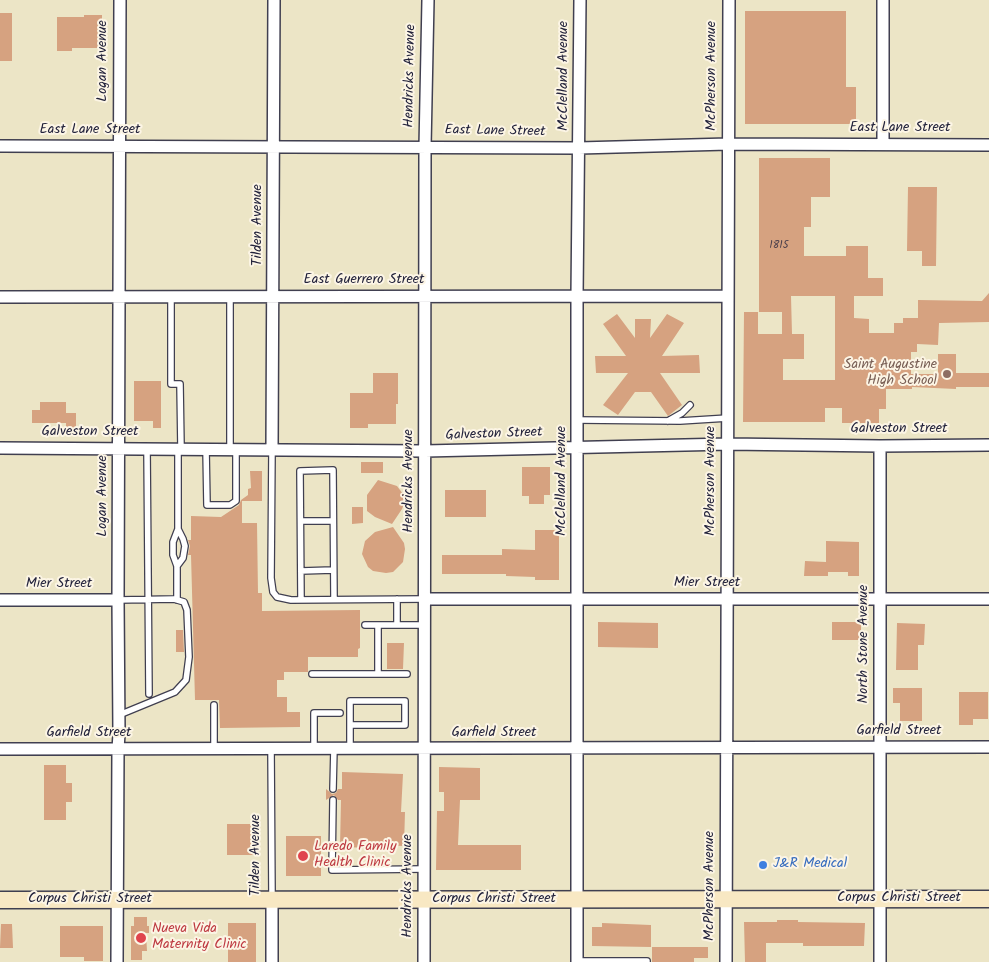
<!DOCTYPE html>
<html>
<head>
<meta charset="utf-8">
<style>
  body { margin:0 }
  canvas { display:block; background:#ece5c6 }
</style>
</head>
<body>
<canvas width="989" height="962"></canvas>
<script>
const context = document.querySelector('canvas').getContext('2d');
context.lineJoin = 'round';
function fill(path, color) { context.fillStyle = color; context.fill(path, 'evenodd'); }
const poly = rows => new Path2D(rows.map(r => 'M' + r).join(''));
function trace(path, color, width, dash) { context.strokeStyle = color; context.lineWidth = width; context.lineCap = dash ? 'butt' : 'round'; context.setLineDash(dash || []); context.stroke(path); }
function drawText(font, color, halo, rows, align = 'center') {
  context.font = font + ' Kalam,sans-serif'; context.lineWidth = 4; context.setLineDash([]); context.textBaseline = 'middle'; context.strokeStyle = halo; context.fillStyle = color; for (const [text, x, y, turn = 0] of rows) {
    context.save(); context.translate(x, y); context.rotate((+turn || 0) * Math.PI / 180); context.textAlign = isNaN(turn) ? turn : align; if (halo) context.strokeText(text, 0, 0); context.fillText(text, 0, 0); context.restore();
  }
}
const building = poly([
  [745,11,846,11,846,87,856,87,856,124,745,124],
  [0,13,12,13,12,61,0,61],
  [84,15,102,15,102,48,72,48,72,51,57,51,57,17,84,17],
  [759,158,830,158,830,197,811,197,811,227,804,227,804,256,846,256,846,246,868,246,868,278,883,278,883,296,854,296,854,318,869,319,869,333,894,333,894,323,903,323,903,318,918,318,918,300,982,301,989,293,989,322,939,323,938,345,917,344,917,352,911,352,911,374,938,374,938,354,956,354,956,373,989,373,989,387,956,387,956,389,912,387,912,389,886,389,886,409,879,409,879,423,842,423,842,408,825,408,825,422,743,422,744,312,758,312,758,334,782,334,782,312,759,312],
  [791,296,835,296,835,380,783,380,783,359,804,359,804,334,792,334],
  [908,187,937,187,936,266,922,266,922,251,907,251],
  [617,314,635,338,635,319,651,319,650,338,667,314,684,323,662,356,699,355,700,373,660,373,682,405,668,416,651,392,635,392,618,415,603,405,628,373,596,373,595,356,626,356,603,324],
  [373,373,398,373,398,404,396,404,396,424,368,424,368,428,350,428,350,393,373,393],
  [134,381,161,381,161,428,153,428,153,421,134,421],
  [40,402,66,402,66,413,76,413,76,429,66,429,66,423,32,423,32,410,40,410],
  [361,462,383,462,383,473,361,473],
  [522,467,550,467,550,495,544,495,544,504,529,504,529,496,522,496],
  [250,471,262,471,262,501,242,501,242,523,257,523,258,593,262,593,262,611,360,610,360,648,358,649,358,657,308,657,308,672,284,672,284,680,277,680,277,697,287,697,287,712,300,712,300,727,220,728,219,700,195,700,191,555,188,555,190,546,188,540,191,540,191,516,221,517,239,505,241,500,248,495,248,489,251,488],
  [378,480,397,486,403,494,404,504,402,509,392,524,375,517,367,511,367,495],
  [445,490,486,490,486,517,445,517],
  [352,507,363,507,363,523,352,524],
  [393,527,404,543,405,549,403,562,393,572,386,573,373,571,368,567,362,554,365,541,375,532],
  [535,530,559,530,559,580,535,580,535,577,506,576,506,574,442,574,442,555,502,555,502,549,535,550],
  [826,541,859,542,859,576,848,576,848,572,828,572,828,576,804,576,805,561,826,562],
  [598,622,658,623,658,648,598,647],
  [832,622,861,622,861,640,832,640],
  [897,623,925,624,924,645,918,645,918,670,896,670],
  [176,630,183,630,184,652,176,652],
  [387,643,404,643,403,669,387,669],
  [893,688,922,688,922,721,900,721,900,703,893,703],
  [959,692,988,692,988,719,973,719,973,725,959,725],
  [44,765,66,765,66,783,72,783,72,802,66,802,66,820,44,820],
  [439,767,480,768,480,800,460,800,458,845,521,845,521,870,436,870,437,811,444,811,444,792,439,792],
  [342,772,403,774,401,812,405,812,404,846,374,845,374,848,340,847,341,800,338,800,334,795,326,800,326,789,332,794,336,793,338,789,342,789],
  [227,824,255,824,255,855,227,855],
  [286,836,321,836,321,876,286,876],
  [134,917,147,917,147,926,149,926,149,933,146,933,147,951,142,951,142,960,131,960,131,926,134,926],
  [777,920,798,920,798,922,865,923,864,946,803,946,803,943,766,943,766,962,745,962,744,922,777,922],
  [228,923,256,923,256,962,228,962],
  [602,923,651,925,651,947,592,946,592,927,602,927],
  [1,924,12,924,13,948,0,948],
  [60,926,103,926,103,961,84,961,84,957,60,957],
  [652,947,708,947,708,958,694,958,694,962,652,962]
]);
const lane = poly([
  [171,297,171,384,180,384,181,448],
  [578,420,680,421,728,418],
  [668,421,682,413,690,405],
  [147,448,149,694],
  [206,449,207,505,230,505,236,501,236,449],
  [230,449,230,296],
  [272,449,271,578,273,592,277,597,291,600,425,599],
  [301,521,333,521],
  [177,566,183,558,185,546,183,539,178,529],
  [301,571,333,570],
  [397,599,397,625],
  [118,600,174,599,184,602,187,610,189,657,186,680,175,692,119,715],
  [177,600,177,566,173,555,173,542,178,529,178,448],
  [301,600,300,471,333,470,334,599],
  [365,625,424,625],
  [378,625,378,674],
  [312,674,407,674],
  [214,705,214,748],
  [350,725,405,725,405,701,350,701,350,748],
  [271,748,272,898],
  [314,748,314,713,340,713],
  [333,789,334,748],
  [333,800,332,870,424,869],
  [577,961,647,961]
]);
const street = poly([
  [883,0,883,143],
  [0,146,579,148,728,144,989,145],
  [0,297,728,296],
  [880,446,880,962],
  [0,448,425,451,728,444,880,446,989,445],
  [272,449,274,0],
  [425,599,989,599],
  [0,600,118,600],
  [0,749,989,747],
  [117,962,118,749,119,734,118,600,120,0],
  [272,962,272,900],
  [424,962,425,147,428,0],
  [577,962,577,296,580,0],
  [726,962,729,0]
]);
const secondary = poly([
  [0,900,989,899]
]);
const markers = [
  [947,374,5,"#8d6e63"],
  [303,856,6,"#e0444e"],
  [763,865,5,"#3f7fe0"],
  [141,938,6,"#e0444e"]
];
const numberNames = [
  ["1815",779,246]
];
const streetNames = [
  ["Logan Avenue",104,61,-90],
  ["Hendricks Avenue",411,76,-89],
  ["McClelland Avenue",565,76,-90],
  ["McPherson Avenue",713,76,-90],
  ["East Lane Street",900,129],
  ["East Lane Street",90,131],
  ["East Lane Street",495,132,1],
  ["Tilden Avenue",259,225,-90],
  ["East Guerrero Street",364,281],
  ["Galveston Street",899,430],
  ["Galveston Street",90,433],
  ["Galveston Street",494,435,-2],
  ["Hendricks Avenue",410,481,-90],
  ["McClelland Avenue",563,481,-90],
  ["McPherson Avenue",712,481,-90],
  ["Logan Avenue",104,496,-90],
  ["Mier Street",707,584],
  ["Mier Street",59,585],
  ["North Stone Avenue",865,644,-90],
  ["Garfield Street",899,732],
  ["Garfield Street",89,734],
  ["Garfield Street",494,734],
  ["Tilden Avenue",257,855,-90],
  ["Hendricks Avenue",409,886,-90],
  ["McPherson Avenue",711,886,-90],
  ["Corpus Christi Street",899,899],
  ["Corpus Christi Street",90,900],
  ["Corpus Christi Street",494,900]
];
const educationNames = [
  ["Saint Augustine",937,366],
  ["High School",937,382]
];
const healthNames = [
  ["Laredo Family",314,848],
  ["Health Clinic",314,864],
  ["Nueva Vida",152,930],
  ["Maternity Clinic",152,946]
];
const shopNames = [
  ["J&R Medical",773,865]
];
fill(building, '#d6a280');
trace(lane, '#403f50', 8);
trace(street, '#403f50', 14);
trace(secondary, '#403f50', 19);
trace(lane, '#fff', 5.5);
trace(street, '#fff', 11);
trace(secondary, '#f8e8c3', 16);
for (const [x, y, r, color] of markers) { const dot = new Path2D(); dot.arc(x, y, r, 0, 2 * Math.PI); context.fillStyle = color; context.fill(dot); trace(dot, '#fcf5e5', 2); }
drawText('11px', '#4f424c', null, numberNames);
drawText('14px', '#22223b', '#fcf5e5', streetNames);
drawText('14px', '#785e54', '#fcf5e5', educationNames, 'right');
drawText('14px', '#be3a42', '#fcf5e5', healthNames, 'left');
drawText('14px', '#366cbe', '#fcf5e5', shopNames, 'left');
</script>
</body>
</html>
